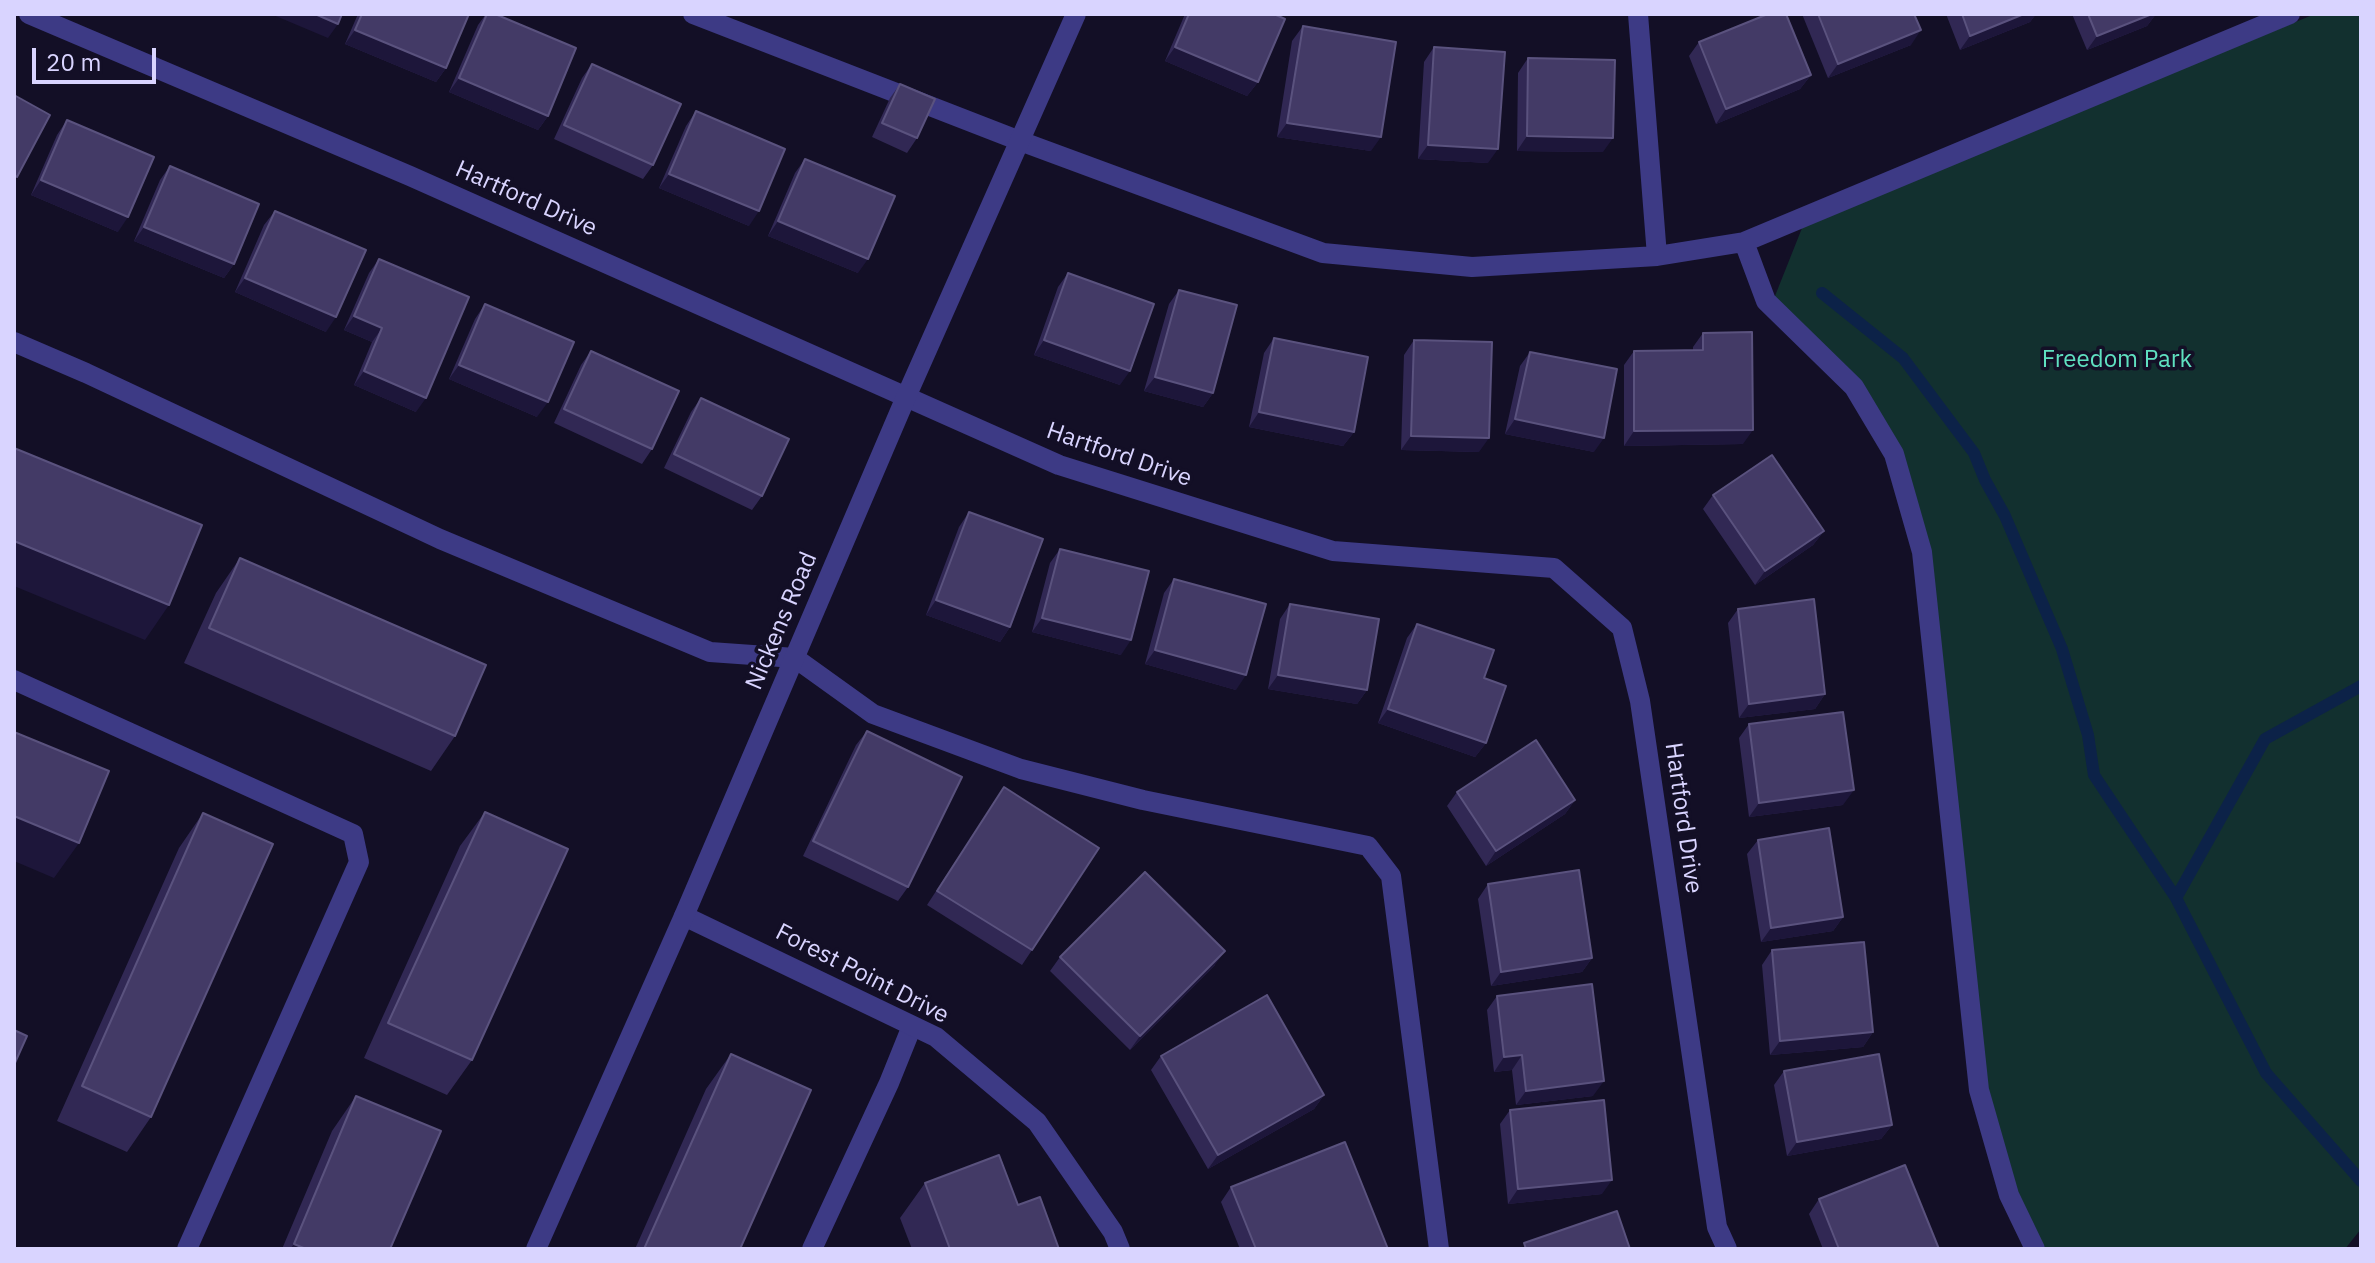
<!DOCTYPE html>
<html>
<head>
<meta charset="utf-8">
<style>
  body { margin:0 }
  #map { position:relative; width:2375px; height:1263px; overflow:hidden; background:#130f26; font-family:"IBM Plex Sans",sans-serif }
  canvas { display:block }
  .frame { position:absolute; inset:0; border:16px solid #d9d4ff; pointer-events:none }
  .scale { position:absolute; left:32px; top:48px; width:124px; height:36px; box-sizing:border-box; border:4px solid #d9d4ff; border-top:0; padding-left:10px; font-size:24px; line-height:28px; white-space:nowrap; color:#d9d4ff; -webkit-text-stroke:6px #130f26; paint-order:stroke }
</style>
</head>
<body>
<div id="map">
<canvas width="2375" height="1263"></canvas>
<div class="frame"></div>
<div class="scale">20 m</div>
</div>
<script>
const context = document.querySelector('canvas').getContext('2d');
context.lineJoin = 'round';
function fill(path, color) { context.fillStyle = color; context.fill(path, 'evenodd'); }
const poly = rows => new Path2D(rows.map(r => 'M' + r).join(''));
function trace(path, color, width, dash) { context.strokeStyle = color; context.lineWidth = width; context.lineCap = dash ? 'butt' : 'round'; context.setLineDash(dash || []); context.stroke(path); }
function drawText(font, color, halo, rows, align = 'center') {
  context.font = font + ' "IBM Plex Sans",sans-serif'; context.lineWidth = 7; context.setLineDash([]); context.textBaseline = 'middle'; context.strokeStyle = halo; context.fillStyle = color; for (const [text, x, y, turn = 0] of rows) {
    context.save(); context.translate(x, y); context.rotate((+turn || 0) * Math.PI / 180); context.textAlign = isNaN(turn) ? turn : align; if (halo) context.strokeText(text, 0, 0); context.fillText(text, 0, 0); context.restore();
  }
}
const green = poly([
  [2315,14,2361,14,2361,1229,2345,1249,2042,1249,1997,1167,1924,560,1881,429,1773,301,1804,223]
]);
const stream = poly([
  [1822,293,1903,358,1974,453,1985,480,2005,516,2062,649,2088,735,2094,775,2176,898,2266,1073,2361,1181],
  [2176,898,2265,739,2361,686]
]);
const service = poly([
  [693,14,1020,141,1323,253,1472,267,1657,256,1744,242,2290,14],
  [1638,14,1657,256],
  [1744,242,1766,301,1854,387,1894,454,1922,552,1979,1090,2009,1195,2035,1249],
  [14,342,86,373,440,539,710,652,795,658,873,714,1021,769,1143,800,1368,846,1391,876,1439,1249],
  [14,680,353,834,359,862,187,1249],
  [812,1249,889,1083,912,1026]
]);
const minor = poly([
  [29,14,410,176,1059,465,1333,551,1554,568,1622,628,1640,701,1717,1227,1727,1249],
  [684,916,936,1037,1037,1122,1113,1232,1120,1249]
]);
const tertiary = poly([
  [536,1249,684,916,906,397,1076,14]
]);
const wall = poly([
  [358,14,469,14,446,68,436,82,345,44],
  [486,14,495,14,548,116,538,130,449,92,478,25],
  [1185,14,1274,14,1258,82,1247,96,1165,61],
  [1802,14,1914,14,1911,45,1828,78],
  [1946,14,2036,14,2030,22,1960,50],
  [2072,14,2156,14,2147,26,2087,50],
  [1303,26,1371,151,1277,137,1292,41],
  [1699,42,1811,75,1800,89,1716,124,1689,56],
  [1434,47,1488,163,1418,159,1424,62],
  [1528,58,1603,152,1517,151,1518,73],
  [592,64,653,165,643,179,554,139,582,78],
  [900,84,917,138,907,153,872,137,890,98],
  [696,111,749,226,659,188,686,126],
  [67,120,118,232,31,195,57,135],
  [805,159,858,273,768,236,795,173],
  [170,166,234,264,224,278,134,241,160,180],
  [275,211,326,332,235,292,264,225],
  [379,259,416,412,354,385,372,342,344,330,369,273],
  [1068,273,1120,385,1034,355,1058,287],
  [1179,290,1213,393,1203,407,1144,391,1169,304],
  [485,304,537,417,449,379,475,319],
  [1703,333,1743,444,1624,446,1624,365,1634,351,1693,350,1693,347],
  [1274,338,1354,432,1343,446,1249,427,1264,353],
  [1414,340,1479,452,1401,450,1404,355],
  [591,351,652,449,642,464,554,423,581,365],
  [1530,352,1594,452,1505,434,1520,366],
  [701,398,762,496,752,510,664,468,691,412],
  [1713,495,1824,531,1813,545,1755,585,1703,509],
  [969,512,1010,627,1000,642,926,615,959,527],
  [1060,549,1121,655,1032,632,1050,563],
  [240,558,455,736,431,771,184,663,216,593],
  [1174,579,1236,690,1145,664,1164,593],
  [1290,604,1367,690,1357,704,1268,689,1280,619],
  [1738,609,1825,694,1815,709,1739,718,1728,623],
  [1417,624,1484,678,1486,743,1475,757,1378,723,1407,638],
  [1749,724,1843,805,1749,817,1739,738],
  [867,731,908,887,898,901,803,856,856,745],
  [1004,787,1032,950,1022,965,927,905],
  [1457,792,1575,800,1565,814,1486,866,1447,806],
  [485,812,472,1060,447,1095,364,1058,460,846],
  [203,813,151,1117,127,1152,57,1121,179,848],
  [1758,840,1843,917,1833,931,1761,942,1747,854],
  [1488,884,1592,958,1582,972,1491,986,1478,899],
  [1772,950,1873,1032,1863,1047,1770,1055,1762,965],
  [1060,957,1215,965,1130,1050,1050,971],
  [1497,996,1593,1096,1516,1105,1512,1070,1494,1072,1487,1010],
  [731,1054,740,1249,635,1249,706,1089],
  [1161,1056,1324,1095,1314,1109,1208,1169,1151,1070],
  [1784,1071,1892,1125,1881,1139,1787,1156,1774,1085],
  [356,1096,390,1249,282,1249,332,1131],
  [1510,1110,1602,1194,1508,1204,1500,1124],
  [925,1183,1018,1205,1059,1249,912,1249,900,1218],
  [1231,1187,1388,1249,1240,1249,1221,1202],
  [1819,1199,1939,1249,1823,1249,1809,1214]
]);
const shadedWall = poly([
  [271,14,315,14,338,24,328,38],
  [2024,14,2036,14,2030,22,1960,50,1970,36],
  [2152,14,2156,14,2147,26,2087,50,2097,36],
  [355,30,446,68,436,82,345,44],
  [1921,30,1911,45,1828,78,1838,64],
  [1175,47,1258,82,1247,96,1165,61],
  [1811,75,1800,89,1716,124,1726,109],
  [459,78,548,116,538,130,449,92],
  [1287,123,1381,137,1371,151,1277,137],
  [1527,136,1613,138,1603,152,1517,151],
  [1428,145,1498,149,1488,163,1418,159],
  [669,174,759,211,749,226,659,188],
  [41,180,128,217,118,232,31,195],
  [778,221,868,259,858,273,768,236],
  [144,227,234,264,224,278,134,241],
  [245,278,336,317,326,332,235,292],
  [354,316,382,328,372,342,344,330],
  [1044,340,1130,371,1120,385,1034,355],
  [459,365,548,402,537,417,449,379],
  [364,371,426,398,416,412,354,385],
  [1155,377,1213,393,1203,407,1144,391],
  [1259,412,1354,432,1343,446,1249,427],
  [1515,419,1604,438,1594,452,1505,434],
  [1753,430,1743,444,1624,446,1634,431],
  [1411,436,1489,438,1479,452,1401,450],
  [1824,531,1813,545,1755,585,1765,571],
  [14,541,169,605,145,640,14,586],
  [936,600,1010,627,1000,642,926,615],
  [1042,618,1131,640,1121,655,1032,632],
  [1155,650,1246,675,1236,690,1145,664],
  [1278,675,1367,690,1357,704,1268,689],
  [1825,694,1815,709,1739,718,1749,704],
  [1388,709,1486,743,1475,757,1378,723],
  [1854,790,1843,805,1749,817,1759,803],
  [1575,800,1565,814,1486,866,1496,851],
  [14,816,79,843,54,878,14,861],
  [1843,917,1833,931,1761,942,1771,928],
  [1225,951,1215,965,1130,1050,1140,1036],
  [1592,958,1582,972,1491,986,1501,972],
  [1873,1032,1863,1047,1770,1055,1780,1041],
  [1522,1055,1512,1070,1494,1072,1504,1057],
  [1604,1081,1593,1096,1516,1105,1526,1091],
  [1324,1095,1314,1109,1208,1169,1218,1155],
  [1892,1125,1881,1139,1787,1156,1797,1142],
  [1612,1180,1602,1194,1508,1204,1518,1189],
  [294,1244,306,1249,290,1249]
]);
const building = poly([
  [315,14,342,14,338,24,315,14],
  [362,14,469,14,446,68,355,30,362,14],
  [487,14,495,14,576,48,548,116,459,78,487,14],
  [1189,14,1274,14,1285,19,1258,82,1175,47,1189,14],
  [1768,14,1786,14,1811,75,1726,109,1699,42,1768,14],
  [1818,14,1914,14,1921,30,1838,64,1818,14],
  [1962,14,2024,14,1970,36,1962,14],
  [2088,14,2152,14,2097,36,2088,14],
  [1303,26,1396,42,1381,137,1287,123,1303,26],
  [1434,47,1505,52,1498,149,1428,145,1434,47],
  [1528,58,1615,60,1613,138,1527,136,1528,58],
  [592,64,681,104,653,165,564,125,592,64],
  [900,84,935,99,917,138,882,123,900,84],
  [14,95,50,115,17,177,14,175,14,95],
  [696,111,785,149,759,211,669,174,696,111],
  [67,120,154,157,128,217,41,180,67,120],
  [805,159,895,196,868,259,778,221,805,159],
  [170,166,259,204,234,264,144,227,170,166],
  [275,211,366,250,336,317,245,278,275,211],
  [379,259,469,297,426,398,364,371,382,328,354,316,379,259],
  [1068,273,1154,304,1130,371,1044,340,1068,273],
  [1179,290,1237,305,1213,393,1155,377,1179,290],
  [485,304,574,342,548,402,459,365,485,304],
  [1752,332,1753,430,1634,431,1634,351,1703,350,1703,333,1752,332],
  [1274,338,1368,357,1354,432,1259,412,1274,338],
  [1414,340,1492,342,1489,438,1411,436,1414,340],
  [591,351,679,391,652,449,564,409,591,351],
  [1530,352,1617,369,1604,438,1515,419,1530,352],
  [701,398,789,439,762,496,674,454,701,398],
  [14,448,202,525,169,605,14,541,14,448],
  [1772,455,1824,531,1765,571,1713,495,1772,455],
  [969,512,1043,539,1010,627,936,600,969,512],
  [1060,549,1149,571,1131,640,1042,618,1060,549],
  [240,558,486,665,455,736,209,628,240,558],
  [1174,579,1266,604,1246,675,1155,650,1174,579],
  [1814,599,1825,694,1749,704,1738,609,1814,599],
  [1290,604,1379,619,1367,690,1278,675,1290,604],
  [1417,624,1494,650,1484,678,1506,686,1486,743,1388,709,1417,624],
  [1843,712,1854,790,1759,803,1749,724,1843,712],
  [867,731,962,777,908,887,813,841,867,731],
  [14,732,109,771,79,843,14,816,14,732],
  [1536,740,1575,800,1496,851,1457,792,1536,740],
  [1004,787,1099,848,1032,950,937,891,1004,787],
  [485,812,568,849,472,1060,388,1023,485,812],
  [203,813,273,844,151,1117,82,1086,203,813],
  [1829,828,1843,917,1771,928,1758,840,1829,828],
  [1579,870,1592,958,1501,972,1488,884,1579,870],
  [1145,872,1225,951,1140,1036,1060,957,1145,872],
  [1864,942,1873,1032,1780,1041,1772,950,1864,942],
  [1592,984,1604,1081,1526,1091,1522,1055,1504,1057,1497,996,1592,984],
  [1267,995,1324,1095,1218,1155,1161,1056,1267,995],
  [14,1030,27,1036,14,1065,14,1030],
  [731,1054,811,1090,740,1249,644,1249,731,1054],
  [1879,1054,1892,1125,1797,1142,1784,1071,1879,1054],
  [356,1096,441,1131,390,1249,306,1249,294,1244,356,1096],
  [1604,1100,1612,1180,1518,1189,1510,1110,1604,1100],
  [1345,1142,1388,1249,1256,1249,1231,1187,1345,1142],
  [999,1155,1018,1205,1040,1197,1059,1249,950,1249,925,1183,999,1155],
  [1905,1165,1939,1249,1839,1249,1819,1199,1905,1165],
  [1617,1211,1630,1249,1526,1249,1524,1243,1617,1211]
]);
const streetNames = [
  ["Hartford Drive",526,199,24],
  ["Hartford Drive",1119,455,19],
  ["Nickens Road",782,621,-67],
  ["Hartford Drive",1683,818,82],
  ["Forest Point Drive",862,974,27]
];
const parkNames = [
  ["Freedom Park",2117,360]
];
fill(green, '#12302f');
trace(stream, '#0c2248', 12);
trace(service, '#3d3a85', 20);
trace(minor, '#3d3a85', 20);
trace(tertiary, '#3d3a85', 20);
fill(wall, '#312854');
fill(shadedWall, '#1d163a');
fill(building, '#433a66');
trace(building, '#5a527e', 2);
drawText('24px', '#d9d4ff', '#130f26', streetNames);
drawText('24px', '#5fe0c0', '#130f26', parkNames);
</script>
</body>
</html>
